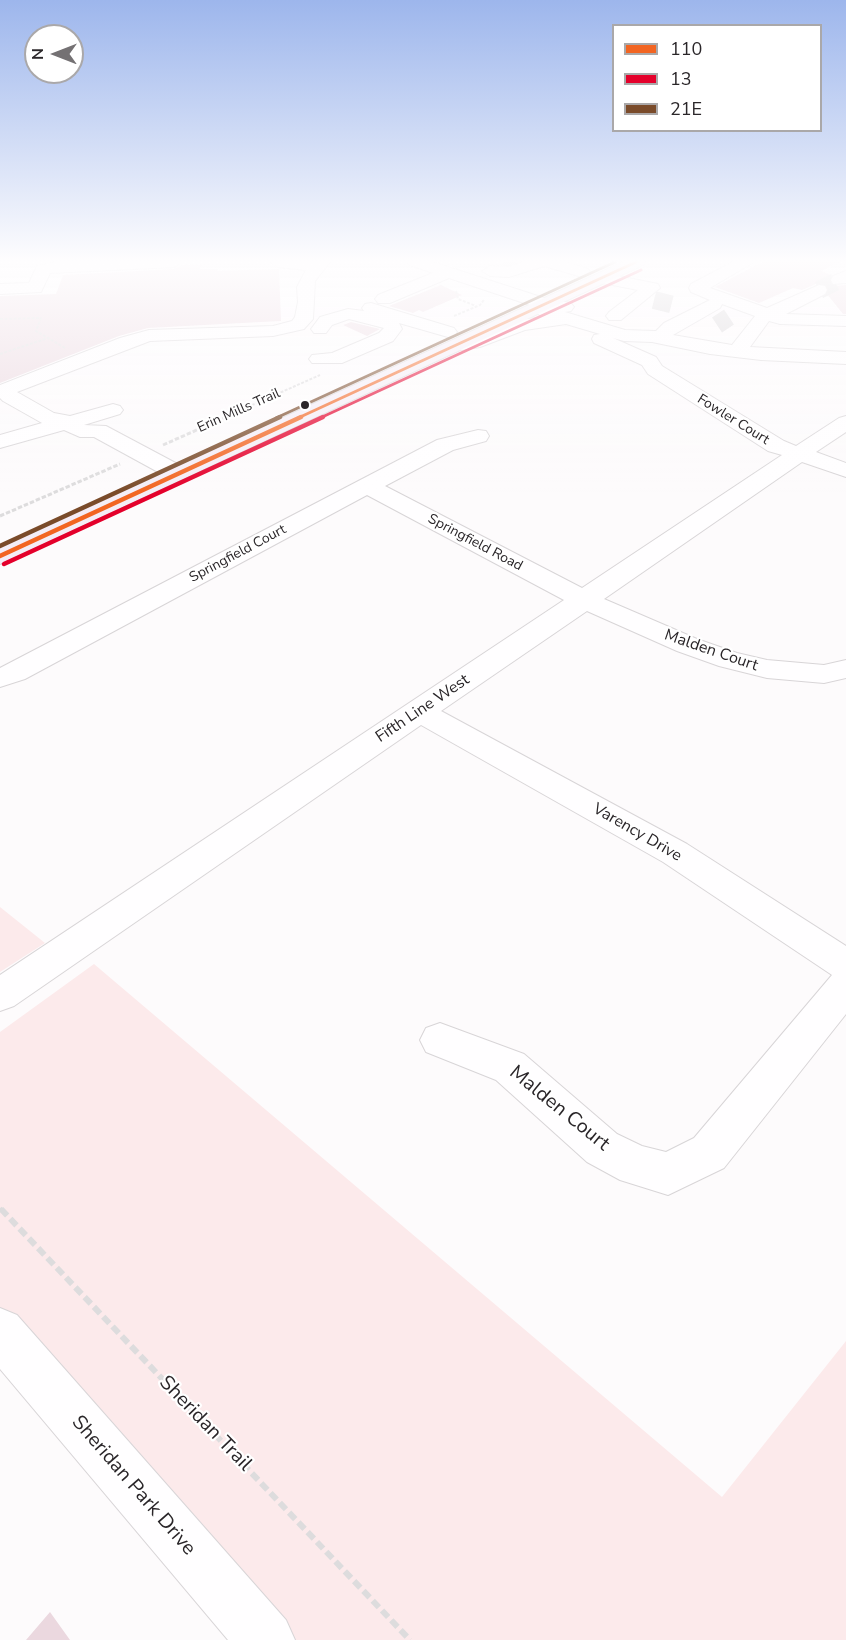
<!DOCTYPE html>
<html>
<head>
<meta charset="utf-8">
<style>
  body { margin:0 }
  #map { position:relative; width:846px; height:1640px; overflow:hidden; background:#fdfbfc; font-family:"Nunito Sans",sans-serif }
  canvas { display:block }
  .legend { position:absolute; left:612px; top:24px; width:210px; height:108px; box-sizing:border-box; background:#fff; border:2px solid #aaa8a9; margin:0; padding:8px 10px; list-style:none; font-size:18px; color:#2a2629 }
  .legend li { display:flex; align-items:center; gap:12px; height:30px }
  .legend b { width:30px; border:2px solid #aaa8a9 }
  .north { position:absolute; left:24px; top:24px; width:60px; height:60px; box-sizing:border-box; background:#fff; border:2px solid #aaa8a9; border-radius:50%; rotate:270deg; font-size:16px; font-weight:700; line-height:24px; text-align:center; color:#2a2629 }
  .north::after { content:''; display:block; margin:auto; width:21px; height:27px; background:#747173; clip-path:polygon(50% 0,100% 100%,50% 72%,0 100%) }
</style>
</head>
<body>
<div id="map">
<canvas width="846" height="1640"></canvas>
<ul class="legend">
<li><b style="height:8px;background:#f26522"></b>110</li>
<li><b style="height:8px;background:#e4002b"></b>13</li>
<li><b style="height:8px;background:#7a4b2a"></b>21E</li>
</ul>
<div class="north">N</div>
</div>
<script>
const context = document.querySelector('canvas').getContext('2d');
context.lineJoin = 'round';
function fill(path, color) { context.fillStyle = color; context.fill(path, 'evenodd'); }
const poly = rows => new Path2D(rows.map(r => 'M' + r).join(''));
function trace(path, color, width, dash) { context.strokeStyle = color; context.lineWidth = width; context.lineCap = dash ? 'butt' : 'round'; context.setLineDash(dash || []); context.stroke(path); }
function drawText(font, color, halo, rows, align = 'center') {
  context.font = font + ' "Nunito Sans",sans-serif'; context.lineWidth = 4.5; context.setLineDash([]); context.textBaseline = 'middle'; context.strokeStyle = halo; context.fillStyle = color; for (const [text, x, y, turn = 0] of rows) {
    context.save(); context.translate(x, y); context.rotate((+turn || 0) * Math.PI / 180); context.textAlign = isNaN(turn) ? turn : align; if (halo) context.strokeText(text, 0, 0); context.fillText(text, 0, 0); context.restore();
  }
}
const green = poly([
  [0,907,45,943,0,972],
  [94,964,722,1497,846,1341,846,1640,295,1640,0,1311,0,1032]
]);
const building = poly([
  [762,262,839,262,821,271,831,275,829,281,832,286,846,285,846,314,843,314,827,294,829,289,825,284,818,283,802,290,793,288,759,303,715,287],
  [202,264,200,269,217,269,218,271,279,269,281,321,148,328,119,336,0,383,0,296,56,294,63,275,174,269,182,265],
  [441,285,462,295,423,312,419,310,413,313,389,306],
  [351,322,380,329,367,336,343,325],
  [50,1612,70,1640,26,1640]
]);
const minorTunnel = poly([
  [503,264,514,268],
  [819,290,839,280],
  [654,300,674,305],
  [717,325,729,317]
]);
const pathFar3 = poly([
  [456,291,458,299,476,306],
  [454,316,480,305,484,300],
  [0,319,41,318,36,331,65,348],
  [0,354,48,338],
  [223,418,320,375]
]);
const pathFar2 = poly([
  [163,445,226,417],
  [0,516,120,464]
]);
const pathFar1 = poly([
  [0,1208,2,1211]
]);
const path = poly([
  [1,1209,410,1640]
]);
const minor = poly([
  [55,262,182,262,174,267,50,273,41,292,0,294,0,284,29,283,37,266,55,262],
  [270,262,330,262,315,281,313,319,304,329,273,336,150,341,17,392,54,413,70,416,113,404,120,406,123,410,120,414,84,425,106,426,185,468,188,473,185,478,177,480,169,478,94,437,80,437,64,430,0,448,0,435,42,423,3,401,0,398,0,385,120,338,149,330,273,326,292,321,295,317,298,302,297,287,306,270,278,267,270,262],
  [408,262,433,262,547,299,571,303,574,307,571,311,565,312,625,330,656,331,664,323,710,300,691,292,689,288,691,284,733,262,754,262,710,288,767,308,819,285,825,286,827,290,825,294,786,314,846,316,846,326,780,324,769,321,750,347,846,352,846,364,761,360,710,354,652,342,624,341,613,338,656,357,662,366,784,441,796,446,839,418,846,416,846,432,816,452,846,463,846,477,802,462,604,599,697,639,737,653,767,660,824,665,846,660,846,678,824,683,767,678,719,666,677,651,587,611,441,711,687,844,846,946,846,1014,724,1168,668,1195,620,1180,587,1162,496,1080,426,1052,420,1040,426,1028,440,1023,524,1054,617,1134,642,1146,666,1152,694,1138,832,975,663,862,421,725,14,1006,0,1011,0,975,564,600,367,495,25,679,0,687,0,668,437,440,478,430,486,431,489,436,486,441,453,450,385,486,582,588,782,455,768,451,648,374,642,365,594,343,592,339,594,335,600,334,566,324,525,330,480,347,462,350,455,348,453,344,455,340,476,336,515,321,542,317,536,312,536,307,449,278,390,303,378,303,375,299,378,295,433,273,410,265,408,262],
  [722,304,755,316,732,345,673,335,720,308,722,304],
  [523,262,566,262,588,269,590,272,582,277,544,266,509,277,490,276,482,271,490,266,508,267,523,262],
  [846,271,846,283,833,284,831,280,833,276,846,271],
  [603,273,658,284,660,288,621,320,609,320,606,316,609,312,638,290,597,282,595,278,597,274,603,273],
  [371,303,454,328,457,332,454,336,448,337,399,323,402,329,393,341,342,363,312,363,309,359,312,355,332,353,379,333,384,328,349,319,332,325,326,333,314,333,311,329,320,317,348,309,364,311,362,308,365,304,371,303],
  [0,1308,17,1315,286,1620,295,1640,228,1640,0,1369,0,1308]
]);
const major = poly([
  [623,262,645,262,643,265,0,564,0,547,623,262]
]);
const bus1Far1 = poly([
  [298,418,636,262]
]);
const bus1 = poly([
  [0,556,301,417]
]);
const bus2Far1 = poly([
  [320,418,641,270]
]);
const bus2 = poly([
  [4,564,323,417]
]);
const bus3Far1 = poly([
  [276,418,615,262]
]);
const bus3 = poly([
  [0,546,280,417]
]);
const markers = [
  [305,405,5,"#2a2629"]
];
const farStreetnames = [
  ["Erin Mills Trail",239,411,-24],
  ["Fowler Court",733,420,32],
  ["Springfield Road",475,543,28],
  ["Springfield Court",238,554,-28]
];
const streetNames = [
  ["Malden Court",711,651,19],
  ["Fifth Line West",423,709,-34],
  ["Varency Drive",637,833,30]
];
const nearStreetnames = [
  ["Malden Court",559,1109,39],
  ["Sheridan Trail",205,1424,46],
  ["Sheridan Park Drive",133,1486,49]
];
fill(green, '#fceaeb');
fill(building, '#ebd8df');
trace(minorTunnel, '#d3d0d2', 18, [18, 9]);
trace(minor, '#d8d5d7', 2);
trace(major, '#d8d6d8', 2);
trace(pathFar3, '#dddcdd', 2, [3, 1.5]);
trace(pathFar2, '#dddcdd', 3, [4.5, 2]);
trace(pathFar1, '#dddcdd', 4.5, [8, 4]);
trace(path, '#dddcdd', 6, [9, 4.5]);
fill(minor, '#fffeff');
fill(major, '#f4edf6');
trace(bus1Far1, '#f26522', 3);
trace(bus1, '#f26522', 4.5);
trace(bus2Far1, '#e4002b', 3);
trace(bus2, '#e4002b', 4.5);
trace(bus3Far1, '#7a4b2a', 3);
trace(bus3, '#7a4b2a', 4.5);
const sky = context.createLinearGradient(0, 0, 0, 492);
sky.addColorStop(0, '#9db6ec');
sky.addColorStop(0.53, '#fefdfe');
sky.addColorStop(1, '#fefdfe00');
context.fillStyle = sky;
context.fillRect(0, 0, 846, 492);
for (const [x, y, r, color] of markers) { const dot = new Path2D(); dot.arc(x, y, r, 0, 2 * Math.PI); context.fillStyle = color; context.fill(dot); trace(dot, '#fff', 2); }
drawText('14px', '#2a2629', '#fff', farStreetnames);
drawText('16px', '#2a2629', '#fff', streetNames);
drawText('20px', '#2a2629', '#fff', nearStreetnames);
</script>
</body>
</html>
